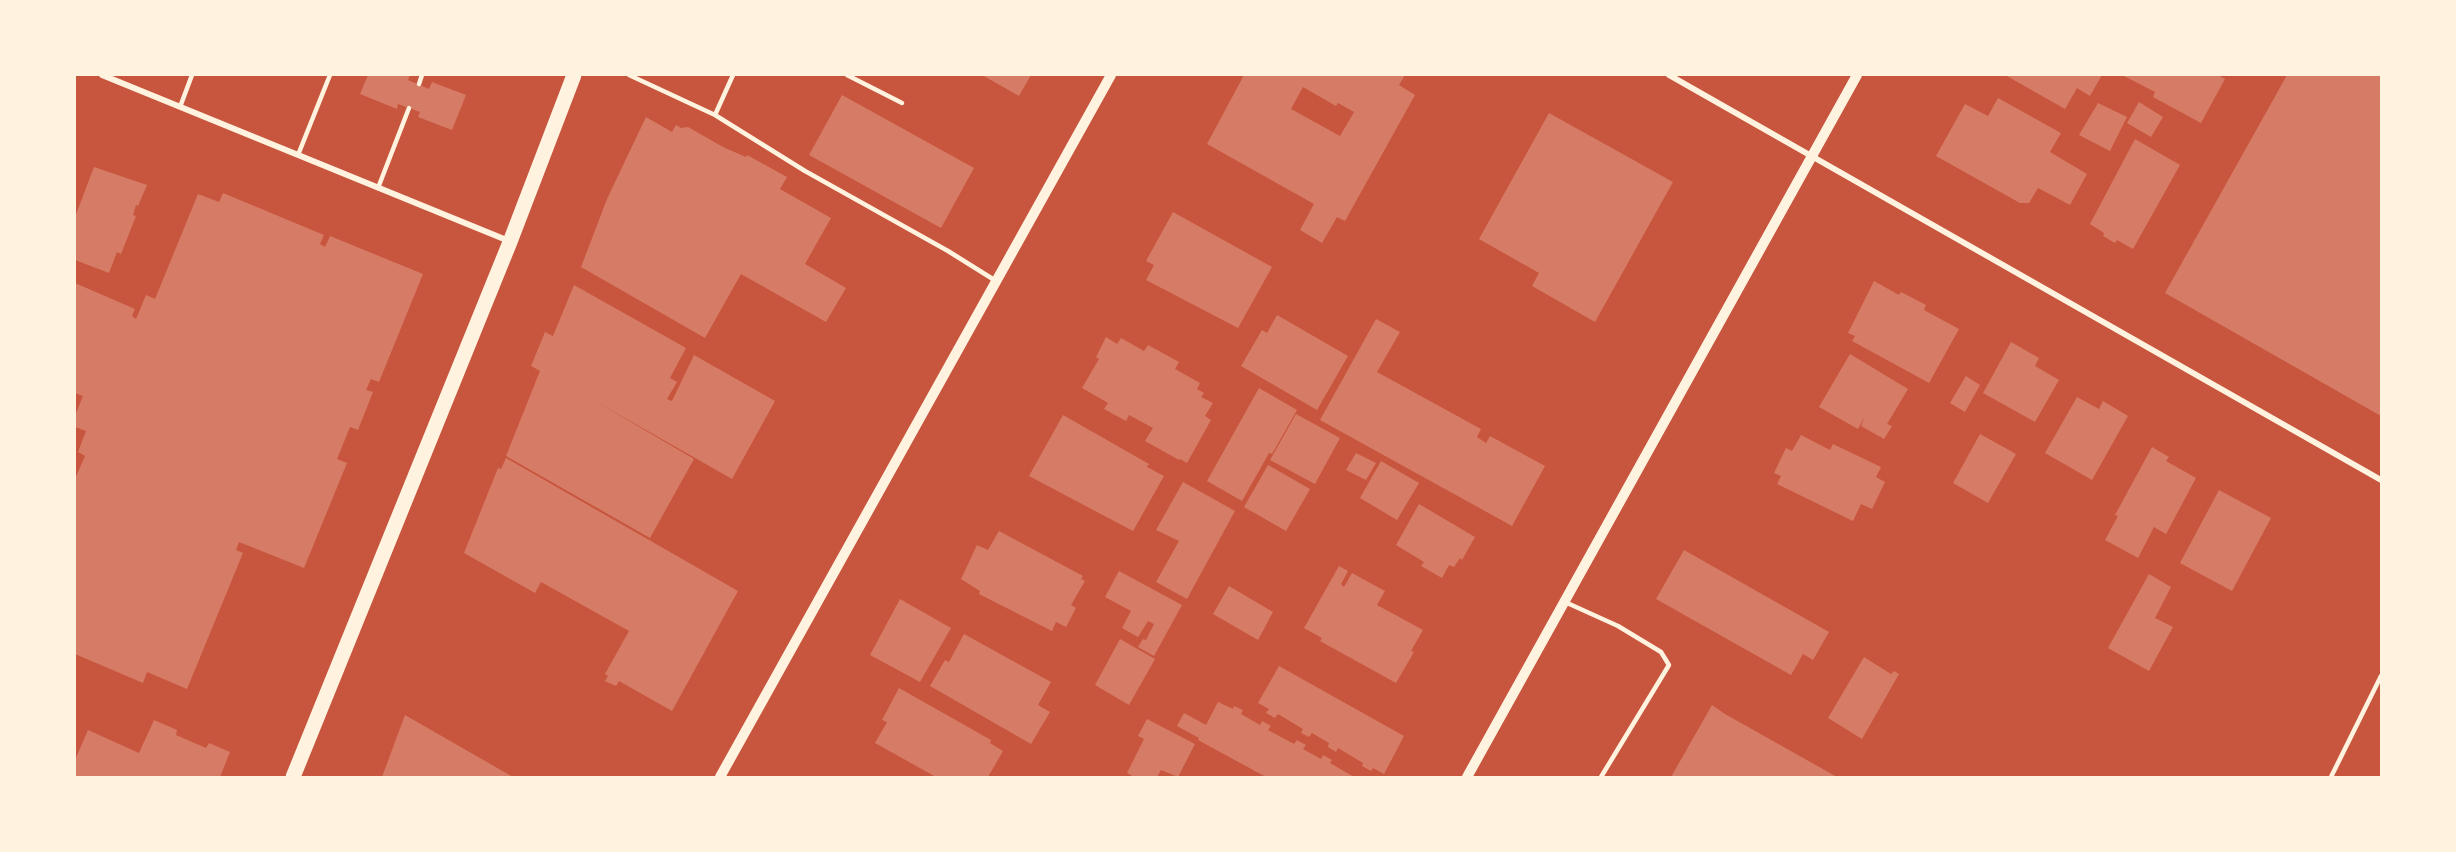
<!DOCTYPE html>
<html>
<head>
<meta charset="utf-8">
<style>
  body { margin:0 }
  #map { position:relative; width:2456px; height:852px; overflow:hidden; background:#c8553d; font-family:"Sofia Sans Condensed",sans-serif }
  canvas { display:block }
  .frame { position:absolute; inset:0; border:76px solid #fff3e0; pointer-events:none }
</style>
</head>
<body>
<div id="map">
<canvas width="2456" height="852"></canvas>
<div class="frame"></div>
</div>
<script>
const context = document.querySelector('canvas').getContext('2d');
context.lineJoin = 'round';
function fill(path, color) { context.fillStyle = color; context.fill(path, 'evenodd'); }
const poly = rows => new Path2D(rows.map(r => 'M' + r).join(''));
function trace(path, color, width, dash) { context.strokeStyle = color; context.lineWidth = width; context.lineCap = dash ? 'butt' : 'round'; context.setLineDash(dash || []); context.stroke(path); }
const building = poly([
  [368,75,410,75,408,80,429,89,432,82,466,95,452,130,418,117,420,112,398,104,397,109,360,94],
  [982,75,1031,75,1019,96],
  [1244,75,1405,75,1399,85,1415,95,1345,221,1337,217,1322,243,1300,230,1314,204,1207,144],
  [1303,87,1336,106,1338,103,1354,112,1340,136,1291,109],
  [2005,75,2102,75,2090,96,2077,88,2065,109],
  [2122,75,2218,75,2225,79,2201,123,2153,97,2155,92],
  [2287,75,2381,75,2381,416,2165,293],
  [842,95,974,168,941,228,809,155],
  [1998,98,2061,133,2050,152,2087,174,2070,205,2038,188,2029,203,2020,203,1936,156,1965,104,1988,116],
  [2139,102,2163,117,2151,137,2127,123],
  [2098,103,2127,117,2110,151,2079,135],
  [1549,113,1673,182,1595,322,1532,286,1539,273,1479,239],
  [646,117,672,132,676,125,681,128,688,127,723,147,746,157,747,155,787,177,780,189,831,218,805,264,846,288,826,322,741,274,705,338,581,267,607,199],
  [2135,139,2180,165,2133,249,2117,240,2115,243,2103,236,2104,233,2090,224],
  [94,167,147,185,138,206,136,205,133,215,136,216,121,254,117,252,109,273,75,260,75,217],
  [223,193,324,235,320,244,325,247,330,236,423,274,379,382,371,379,366,390,373,392,358,430,350,427,337,459,347,463,304,568,239,542,236,550,243,553,187,689,147,672,143,683,75,654,75,479,85,456,78,452,86,431,75,427,75,416,83,396,75,393,75,283,135,309,132,316,136,319,146,295,155,299,198,194,219,202],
  [1173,212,1272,267,1238,328,1146,280,1154,265,1146,261],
  [1874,281,1899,295,1901,292,1926,305,1924,310,1959,329,1929,383,1852,341,1855,336,1848,333],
  [574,285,686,348,670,378,677,382,667,399,672,401,694,355,775,401,732,479,595,401,694,459,650,538,506,456,540,371,531,366,545,332,553,336],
  [1277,315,1348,356,1317,410,1241,366,1262,330,1267,333],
  [1376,319,1400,332,1377,372,1481,429,1477,437,1486,443,1490,436,1545,466,1512,526,1320,420],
  [1106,337,1117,344,1121,338,1144,351,1148,345,1179,362,1175,369,1200,383,1197,389,1204,393,1201,397,1213,403,1205,416,1211,420,1187,463,1180,459,1179,460,1145,441,1153,428,1129,415,1126,421,1104,409,1108,403,1082,388,1099,359,1096,357],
  [2011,342,2039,358,2035,366,2059,380,2035,422,1983,393],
  [1850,354,1908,389,1887,424,1892,426,1884,439,1861,426,1865,416,1858,429,1819,407],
  [1966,376,1980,385,1965,412,1950,403],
  [1259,388,1297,410,1272,454,1269,453,1242,501,1207,481],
  [2077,397,2099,409,2103,401,2128,416,2092,480,2045,453],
  [1296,414,1340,438,1315,484,1270,460],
  [1063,415,1149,464,1147,467,1164,476,1133,531,1029,476],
  [1980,434,2016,454,1988,503,1953,483],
  [1801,435,1830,450,1833,444,1881,467,1876,477,1885,482,1872,509,1861,504,1853,521,1777,484,1781,476,1774,473,1786,448,1792,451],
  [2152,447,2169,457,2166,461,2196,478,2166,534,2154,527,2138,558,2105,540,2118,516,2115,515],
  [1356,453,1376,463,1366,480,1346,470],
  [506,458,738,591,672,711,619,681,616,686,605,681,608,676,605,674,629,631,541,582,535,593,464,553,498,468,501,469],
  [1381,461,1419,483,1397,520,1360,498],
  [1268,465,1310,489,1286,531,1244,507],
  [1183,482,1235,511,1187,599,1156,582,1179,541,1156,530],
  [2219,490,2271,518,2232,591,2180,563],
  [1419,504,1475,537,1462,560,1460,558,1454,567,1449,565,1442,578,1421,566,1424,562,1396,545],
  [999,531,1083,576,1081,579,1085,581,1071,605,1076,608,1066,627,1056,622,1052,631,979,594,980,591,961,579,977,545,988,550],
  [1684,550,1829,632,1813,660,1803,654,1791,675,1656,599],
  [1339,566,1348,571,1341,584,1344,587,1352,573,1385,591,1377,605,1423,630,1411,651,1414,652,1396,683,1320,641,1322,638,1304,628],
  [1119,571,1182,605,1154,656,1138,647,1143,639,1146,640,1154,624,1148,621,1138,637,1122,628,1131,611,1105,597],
  [2149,574,2171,587,2155,618,2173,627,2149,671,2108,648],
  [1229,586,1273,612,1258,640,1213,614],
  [900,599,951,628,920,682,870,655],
  [964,634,1051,682,1038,705,1050,712,1031,744,930,686,945,660,949,662],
  [1120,639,1155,659,1129,705,1095,685],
  [1864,657,1891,674,1894,671,1899,674,1862,739,1828,718],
  [1279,666,1404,736,1384,774,1373,768,1371,771,1362,766,1363,763,1338,748,1336,752,1328,747,1329,743,1312,733,1309,737,1301,733,1303,729,1278,714,1275,718,1266,713,1269,709,1258,703],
  [899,688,991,740,990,743,1003,751,988,777,936,777,875,743,887,722,882,720],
  [1218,702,1233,709,1234,706,1243,710,1241,714,1260,725,1262,721,1271,726,1268,730,1294,744,1297,740,1306,745,1303,749,1321,759,1323,755,1332,760,1330,763,1354,777,1266,777,1198,740,1199,738,1177,726,1184,713,1206,725],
  [1712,705,1725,714,1837,777,1671,777],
  [405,715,513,777,382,777],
  [1147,719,1195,744,1178,777,1161,770,1157,777,1134,777,1127,773,1144,739,1138,736],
  [154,720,177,730,176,735,206,748,209,743,230,752,220,777,75,777,75,760,88,730,139,753]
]);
const service = poly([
  [629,75,715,115],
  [733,75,715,115,805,171,948,251,996,281],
  [847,75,902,103],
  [419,84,422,75],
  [180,107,192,75],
  [298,155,330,75],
  [378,188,409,108],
  [1565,602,1618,626,1661,652,1669,665,1601,777],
  [2331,777,2381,676]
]);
const minor = poly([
  [102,75,509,241],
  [1669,75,2381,480]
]);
const tertiary = poly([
  [720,777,1111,75],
  [1467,777,1857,75]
]);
const primary = poly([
  [293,777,510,242,574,75]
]);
fill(building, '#d67c66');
trace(service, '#fff3e0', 4.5);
trace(minor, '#fff3e0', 6);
trace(tertiary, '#fff3e0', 10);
trace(primary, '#fff3e0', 15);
</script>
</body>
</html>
